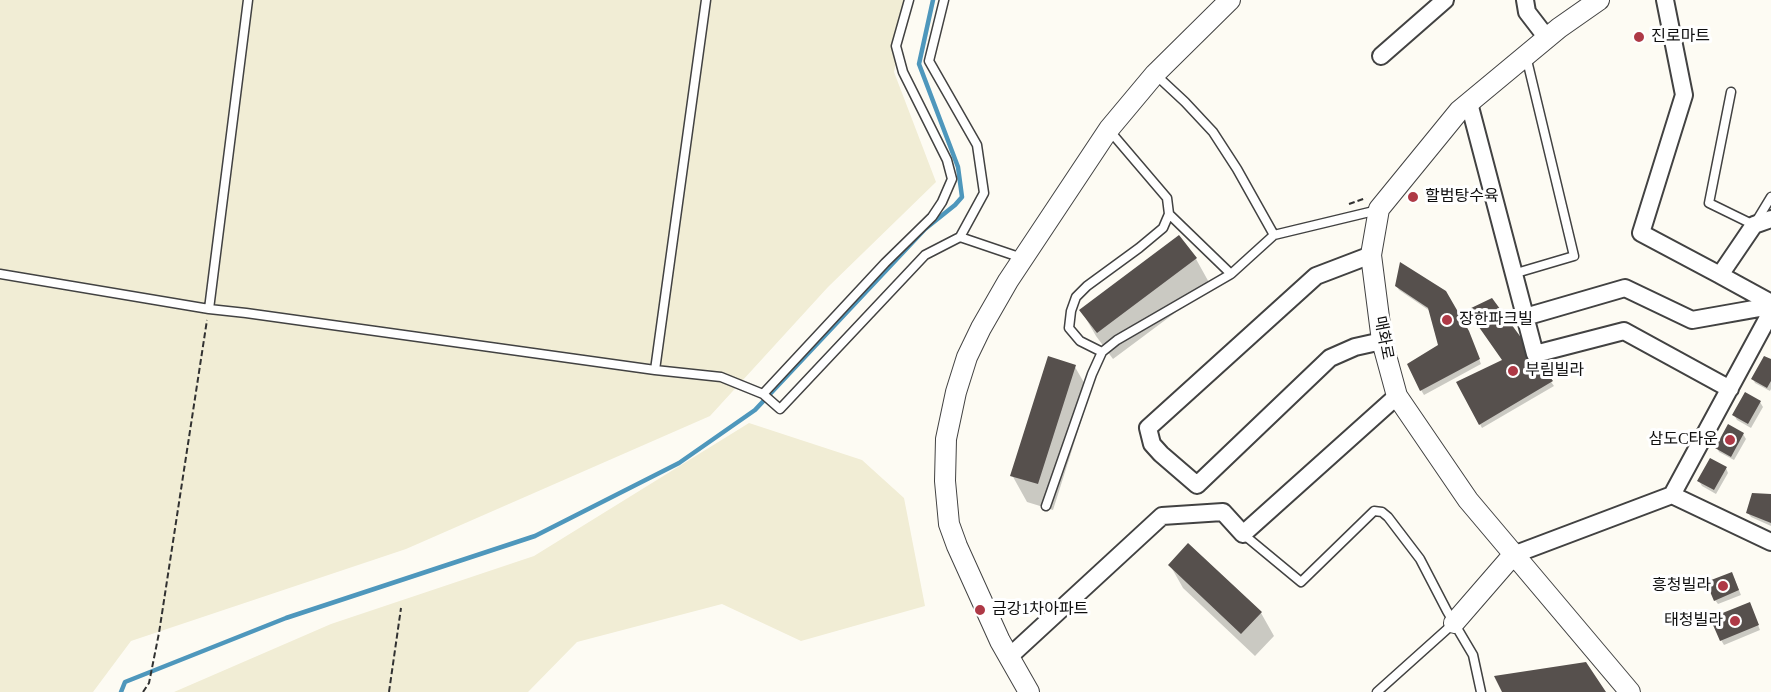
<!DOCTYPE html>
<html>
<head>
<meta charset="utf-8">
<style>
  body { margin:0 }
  canvas { display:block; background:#fdfbf3 }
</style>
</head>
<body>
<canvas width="1771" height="692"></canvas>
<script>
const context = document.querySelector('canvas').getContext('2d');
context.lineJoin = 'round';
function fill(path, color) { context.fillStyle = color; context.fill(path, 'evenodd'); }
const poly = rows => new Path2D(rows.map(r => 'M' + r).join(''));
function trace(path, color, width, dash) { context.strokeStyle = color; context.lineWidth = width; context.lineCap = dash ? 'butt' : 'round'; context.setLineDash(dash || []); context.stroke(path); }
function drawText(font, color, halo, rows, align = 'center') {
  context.font = font + ' "Times New Roman","Noto Sans KR",serif'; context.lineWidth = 6; context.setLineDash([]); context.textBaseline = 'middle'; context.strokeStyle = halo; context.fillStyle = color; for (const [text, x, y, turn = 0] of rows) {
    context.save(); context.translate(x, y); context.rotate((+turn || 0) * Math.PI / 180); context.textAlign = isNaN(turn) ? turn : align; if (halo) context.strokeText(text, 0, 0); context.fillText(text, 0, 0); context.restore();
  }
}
const farmland = poly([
  [0,0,908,0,894,72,936,182,828,287,710,416,406,549,131,641,93,692,0,692],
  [749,423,862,460,904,498,925,606,801,641,722,604,577,642,528,692,174,692,331,624,534,556]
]);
const shadow = poly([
  [1179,237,1196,259,1211,286,1113,359,1096,336,1081,310],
  [1396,285,1471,338,1481,364,1424,395,1421,390,1439,345,1430,311,1399,290],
  [1492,300,1554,386,1482,428,1458,383,1504,361],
  [1771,361,1771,389,1770,391,1755,383,1753,379],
  [1075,367,1090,393,1053,510,1027,502,1012,475],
  [1760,402,1763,407,1751,428,1737,420,1734,415],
  [1743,434,1746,439,1734,460,1719,452,1717,448],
  [1726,468,1728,473,1716,494,1702,486,1699,481],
  [1771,495,1771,526,1751,517,1748,513],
  [1170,565,1261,613,1274,636,1255,656,1183,588],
  [1734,578,1741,595,1718,604,1715,600],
  [1751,608,1760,630,1724,645,1721,640]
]);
const stream = poly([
  [121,692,125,682,286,618,535,536,679,463,755,410,925,229,955,205,962,197,958,167,919,64,933,0]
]);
const building = poly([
  [1179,235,1197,258,1097,333,1079,310],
  [1400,262,1446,291,1469,331,1480,359,1420,391,1407,364,1438,345,1428,308,1395,286],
  [1492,298,1553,381,1479,425,1456,382,1502,360,1467,310],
  [1048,356,1076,365,1038,484,1010,476],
  [1764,356,1771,359,1771,381,1767,388,1751,379],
  [1745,392,1761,401,1748,424,1732,415],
  [1728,424,1744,433,1731,457,1715,448],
  [1710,458,1727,467,1714,490,1697,481],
  [1752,493,1771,494,1771,523,1746,513],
  [1188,543,1262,612,1241,634,1168,565],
  [1732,572,1739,590,1714,601,1706,582],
  [1750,602,1759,625,1720,641,1710,618],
  [1586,662,1606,692,1502,692,1494,676]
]);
const path = poly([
  [1349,204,1366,198],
  [143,692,149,683,159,633,207,320],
  [389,692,401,608]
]);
const service = poly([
  [1156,75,1185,102,1213,132,1237,169,1274,235],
  [1731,92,1709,203,1754,225,1771,197],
  [1169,214,1231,274],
  [960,237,1022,258],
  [0,274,209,309,246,313,655,370,721,377,763,394,780,409,925,255,960,237,984,193,977,145,929,61,944,0],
  [1513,274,1574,256,1526,56],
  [209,309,248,0],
  [1102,352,1080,341,1069,328,1071,311,1076,297,1087,286,1139,248,1163,228,1169,214,1167,198,1109,130],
  [655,370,706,0],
  [763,394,885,263,932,217,942,202,952,179,947,160,903,72,896,46,909,0],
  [1046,506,1092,374,1102,352,1117,340,1231,274,1274,235,1378,210],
  [1243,534,1301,582,1374,511,1382,512,1388,517,1420,559,1447,611,1473,655,1481,692],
  [1377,692,1454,623]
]);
const minor = poly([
  [1525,0,1527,12,1547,38],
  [1665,0,1684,95,1641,233,1720,275],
  [1381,56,1445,0],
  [1469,103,1535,354,1624,331,1730,389],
  [1771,219,1754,225,1720,275,1771,303],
  [1371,255,1316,276,1148,428,1152,444,1161,454,1197,485,1330,358,1355,347,1382,341],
  [1525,317,1625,288,1692,320,1771,306],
  [1672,495,1771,542],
  [1513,555,1672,495,1771,312],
  [1009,657,1162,516,1223,512,1243,534,1397,396]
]);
const tertiary = poly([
  [1599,0,1559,28,1459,111,1379,209,1371,255,1382,341,1397,396,1468,500,1630,692],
  [1454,623,1513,555],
  [1029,692,1000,641,957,546,949,524,945,481,946,439,956,392,967,357,981,328,1008,281,1109,129,1155,74,1230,0]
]);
const markers = [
  [1639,37,6,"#ae3946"],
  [1413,197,6,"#ae3946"],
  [1447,320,6,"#ae3946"],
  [1513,371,6,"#ae3946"],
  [1730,440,6,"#ae3946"],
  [1723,586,6,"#ae3946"],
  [980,610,6,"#ae3946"],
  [1735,621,6,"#ae3946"]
];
const poiNames = [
  ["진로마트",1651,37],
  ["할범탕수육",1425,197],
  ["장한파크빌",1459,320],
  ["부림빌라",1525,371],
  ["삼도C타운",1718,440,"right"],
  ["흥청빌라",1711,586,"right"],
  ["금강1차아파트",992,610],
  ["태청빌라",1723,621,"right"]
];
const streetNames = [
  ["매화로",1383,338,79]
];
fill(farmland, '#f1edd5');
fill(shadow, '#0003');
trace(stream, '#4e97bc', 4.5);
fill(building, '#56504d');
trace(service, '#424242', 11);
trace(minor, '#424242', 20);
trace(tertiary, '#424242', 22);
trace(path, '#313131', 2, [6, 3]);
trace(service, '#fff', 8);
trace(minor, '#fff', 16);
trace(tertiary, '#fff', 20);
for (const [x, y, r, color] of markers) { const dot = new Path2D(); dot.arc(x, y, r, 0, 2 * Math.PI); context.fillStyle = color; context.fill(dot); trace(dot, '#fff', 2); }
drawText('16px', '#0f0f0f', '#fff', poiNames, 'left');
drawText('16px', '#0f0f0f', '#fff', streetNames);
</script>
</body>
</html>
